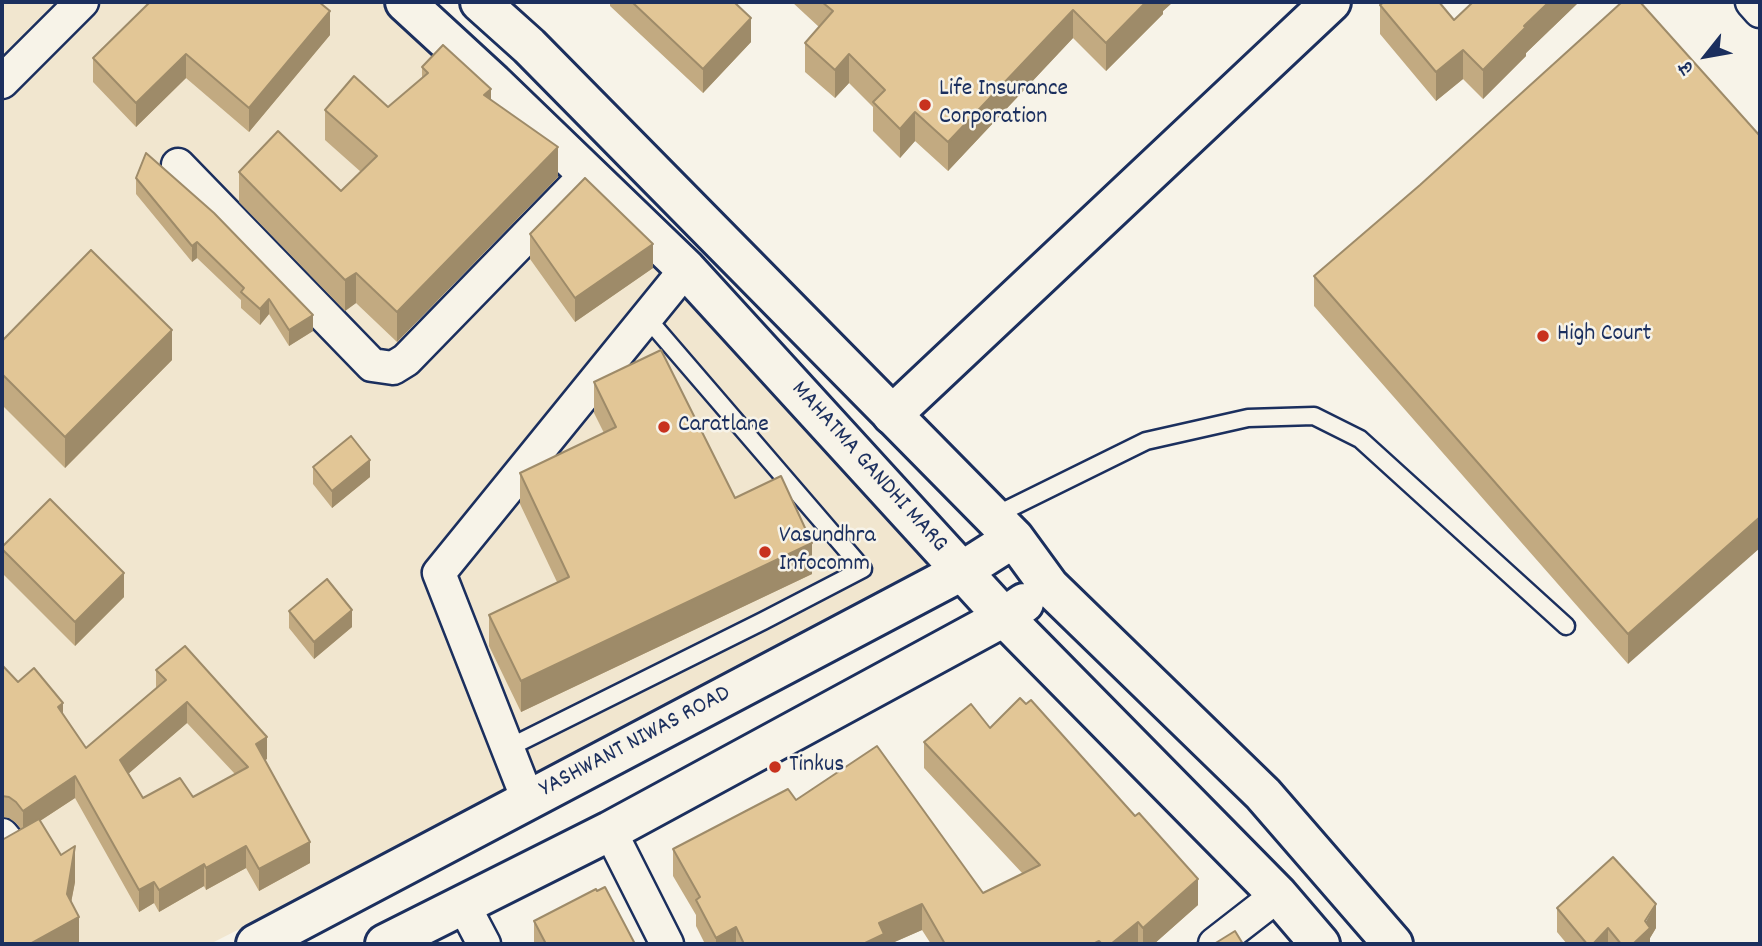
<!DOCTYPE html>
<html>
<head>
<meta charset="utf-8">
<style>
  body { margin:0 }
  #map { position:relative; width:1762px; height:946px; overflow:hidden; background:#f7f3e8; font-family:Dekko,"Playpen Sans Deva",sans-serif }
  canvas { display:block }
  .frame { position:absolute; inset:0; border:4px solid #1b2f5e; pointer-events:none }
  .north { position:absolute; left:1671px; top:21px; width:70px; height:70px; -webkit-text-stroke:5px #f7f3e8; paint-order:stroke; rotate:239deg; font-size:19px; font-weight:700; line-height:28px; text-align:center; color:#1b2f5e }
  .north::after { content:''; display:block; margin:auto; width:24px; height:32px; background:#1b2f5e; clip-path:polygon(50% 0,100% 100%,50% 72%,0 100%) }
</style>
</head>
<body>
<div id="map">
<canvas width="1762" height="946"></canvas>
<div class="frame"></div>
<div class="north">उ</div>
</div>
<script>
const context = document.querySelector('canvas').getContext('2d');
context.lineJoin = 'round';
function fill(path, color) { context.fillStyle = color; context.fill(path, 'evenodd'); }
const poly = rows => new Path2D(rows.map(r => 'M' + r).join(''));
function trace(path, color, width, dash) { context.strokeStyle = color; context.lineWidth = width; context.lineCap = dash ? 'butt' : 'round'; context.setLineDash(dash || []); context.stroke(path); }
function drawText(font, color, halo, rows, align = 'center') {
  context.font = font + ' Dekko,sans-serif'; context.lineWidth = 5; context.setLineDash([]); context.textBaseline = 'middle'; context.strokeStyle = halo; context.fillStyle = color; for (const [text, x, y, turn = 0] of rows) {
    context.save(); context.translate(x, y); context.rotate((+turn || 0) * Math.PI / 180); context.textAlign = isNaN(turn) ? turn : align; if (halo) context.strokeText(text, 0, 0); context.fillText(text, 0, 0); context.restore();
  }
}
const built = poly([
  [2,2,417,2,947,570,210,944,2,944]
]);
const service = poly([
  [994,516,1146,441,1248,418,1314,416,1360,439,1566,626],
  [508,748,763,621,863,569,647,318]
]);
const minor = poly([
  [1752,2,1760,11],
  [2,82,82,2],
  [178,165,372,365,393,368,406,360,587,174],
  [528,800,439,573,686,269],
  [610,831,667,944],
  [2,835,12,847,2,853],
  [464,906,484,944],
  [1215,944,1278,895]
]);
const tertiary = poly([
  [892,415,1331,2]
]);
const secondary = poly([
  [405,2,493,83,686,269,1004,617,1278,895,1320,944],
  [480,2,529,46,1014,538,1049,586,1263,794,1393,944],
  [256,944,962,571,1014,538],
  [385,944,610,831,1004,617,1024,603]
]);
const wall = poly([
  [610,2,734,2,751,42,703,93,610,6],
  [792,2,1173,2,1163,11,1163,14,1106,71,1073,38,948,171,915,141,900,158,873,131,873,107,849,83,835,98,805,72,805,43,819,27],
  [1473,2,1579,2,1526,53,1526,56,1483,99,1463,79,1436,101,1380,34,1380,5,1454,20],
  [1640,2,1628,664,1314,306,1314,276],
  [330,35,249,132,186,78,136,127,93,82,93,58],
  [422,67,491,100,558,177,397,342,356,303,345,311,239,202,239,172,341,191,361,172,325,140,325,110,388,107,422,78],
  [136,178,313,331,289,346,269,314,260,325,241,308,241,300,197,258,192,262,136,194],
  [530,234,653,268,575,322,530,259],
  [2,341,172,360,65,468,2,405],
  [594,382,735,498,812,574,521,712,489,646,489,615,557,582,520,504,520,473,604,433,594,413],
  [313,467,370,477,332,508,313,484],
  [2,547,124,597,75,646,2,573],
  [289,611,352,627,314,659,289,628],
  [2,665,18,682,63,715,86,748,156,688,156,670,267,759,265,760,310,863,259,891,246,868,206,890,204,886,159,912,154,903,139,912,75,798,40,821,75,882,71,902,79,944,21,829,16,823,9,818,2,817],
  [187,723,235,774,193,797,143,798,128,774],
  [990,728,1198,905,1154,944,931,944,922,930,890,944,705,944,696,926,696,915,673,876,673,849,796,800,983,893,1023,874,924,768,924,742],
  [1557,908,1656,928,1650,938,1650,944,1567,944,1557,932],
  [534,921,635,944,534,944]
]);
const shadedWall = poly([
  [1146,2,1173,2,1163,11,1163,14,1106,71,1106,43],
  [1549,2,1579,2,1526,53,1526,56,1483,99,1483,70,1524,26],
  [1073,10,1073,38,948,171,948,142],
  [330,11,330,35,249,132,249,108],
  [751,18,751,42,703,93,703,69],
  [1463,50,1463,79,1436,101,1436,72],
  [186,54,186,78,136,127,136,103],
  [849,54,849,83,835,98,835,70],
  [491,89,491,119,484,95],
  [915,112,915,141,900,158,900,129],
  [558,147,558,177,397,342,397,312],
  [197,242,197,258,192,262,192,246],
  [653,244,653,268,575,322,575,298],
  [356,273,356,303,345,311,345,280],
  [269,299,269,314,260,325,260,309],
  [313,315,313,331,289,346,289,330],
  [172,330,172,360,65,468,65,437],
  [370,460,370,477,332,508,332,491],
  [1760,517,1760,548,1628,664,1628,634],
  [812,543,812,574,521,712,521,681],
  [124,573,124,597,75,646,75,622],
  [352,610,352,627,314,659,314,642],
  [187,702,187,723,120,781,120,760],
  [63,703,63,724,58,707],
  [267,737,267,759,256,765,256,744],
  [75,776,75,798,23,832,23,811],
  [310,842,310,863,259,891,259,869],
  [75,846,75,882,67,924,79,917,79,944,30,944,67,894],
  [246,846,246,868,206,890,206,868],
  [204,864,204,886,159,912,159,890],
  [1198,879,1198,905,1154,944,1143,944,1143,928],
  [154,882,154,903,139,912,139,890],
  [922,904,922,930,890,944,863,944,879,923],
  [1656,904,1656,928,1650,938,1650,944,1633,944],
  [1138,922,1138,944,1111,944],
  [736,927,736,944,716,944,716,938],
  [1608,928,1608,944,1593,944]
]);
const building = poly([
  [150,2,319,2,330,11,249,108,186,54,136,103,93,58,150,2],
  [632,2,734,2,751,18,703,69,632,2],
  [822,2,1146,2,1106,43,1073,10,948,142,915,112,900,129,873,102,885,90,849,54,835,70,805,43,833,11,822,2],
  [1384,2,1439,2,1454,20,1473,2,1549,2,1524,26,1526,27,1483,70,1463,50,1436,72,1380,5,1384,2],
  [1622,2,1640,2,1760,136,1760,517,1628,634,1314,276,1420,185,1622,2],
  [443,45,491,89,484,95,558,147,397,312,356,273,345,280,239,172,278,131,341,191,377,156,325,110,354,76,388,107,428,73,422,67,443,45],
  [146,153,214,213,313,315,289,330,269,299,260,309,241,292,244,288,197,242,192,246,136,178,146,153],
  [585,178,653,244,575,298,530,234,585,178],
  [91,250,172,330,65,437,2,374,2,341,91,250],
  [661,350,735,498,781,476,812,543,521,681,489,615,569,577,520,473,616,427,594,382,661,350],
  [351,436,370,460,332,491,313,467,351,436],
  [50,499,124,573,75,622,2,549,2,547,50,499],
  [327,579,352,610,314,642,289,611,327,579],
  [185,646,267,737,256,744,310,842,259,869,246,846,206,868,204,864,159,890,154,882,139,890,75,776,23,811,16,802,9,797,2,796,2,665,18,682,34,668,63,703,58,707,86,748,166,680,156,670,185,646],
  [187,702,248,767,193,797,180,778,143,798,120,760,187,702],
  [1020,698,1026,704,1031,700,1135,816,1139,813,1198,879,1143,928,1138,922,1111,944,1102,944,1099,941,1093,944,945,944,922,904,879,923,884,934,863,944,744,944,736,927,716,938,696,900,700,897,673,849,788,789,796,800,877,746,983,893,1040,865,924,742,971,704,990,728,1020,698],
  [39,819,61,855,75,846,67,894,79,917,30,944,2,944,2,840,39,819],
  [1613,857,1656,904,1645,921,1650,928,1633,944,1621,944,1608,928,1593,944,1587,944,1557,908,1613,857],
  [605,887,635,944,546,944,534,921,596,889,597,891,605,887],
  [1235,931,1243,944,1214,944,1235,931]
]);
const markers = [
  [925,105,7,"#c8321e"],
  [1543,336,7,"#c8321e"],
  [664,427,7,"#c8321e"],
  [765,552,7,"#c8321e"],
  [775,767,7,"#c8321e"]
];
const poiNames = [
  ["Life Insurance",939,91],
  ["Corporation",939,119],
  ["High Court",1557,336],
  ["Caratlane",678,427],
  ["Vasundhra",779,538],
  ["Infocomm",779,566],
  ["Tinkus",789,767]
];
const streetNames = [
  ["MAHATMA GANDHI MARG",868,468,48],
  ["YASHWANT NIWAS ROAD",636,743,-28]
];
fill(built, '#f1e6cf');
trace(service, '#1b2f5e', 21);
trace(minor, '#1b2f5e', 37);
trace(tertiary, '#1b2f5e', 44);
trace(secondary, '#1b2f5e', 44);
trace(service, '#f7f3e8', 16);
trace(minor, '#f7f3e8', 32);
trace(tertiary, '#f7f3e8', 38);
trace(secondary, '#f7f3e8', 38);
fill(wall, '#c2aa81');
fill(shadedWall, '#9e8b69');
fill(building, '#e2c696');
trace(building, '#9e8b69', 2);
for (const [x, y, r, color] of markers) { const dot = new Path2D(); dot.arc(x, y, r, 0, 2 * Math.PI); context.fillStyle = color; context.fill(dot); trace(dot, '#f7f3e8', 2.5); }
drawText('24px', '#1b2f5e', '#f7f3e8', poiNames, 'left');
drawText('24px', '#1b2f5e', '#f7f3e8', streetNames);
</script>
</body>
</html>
